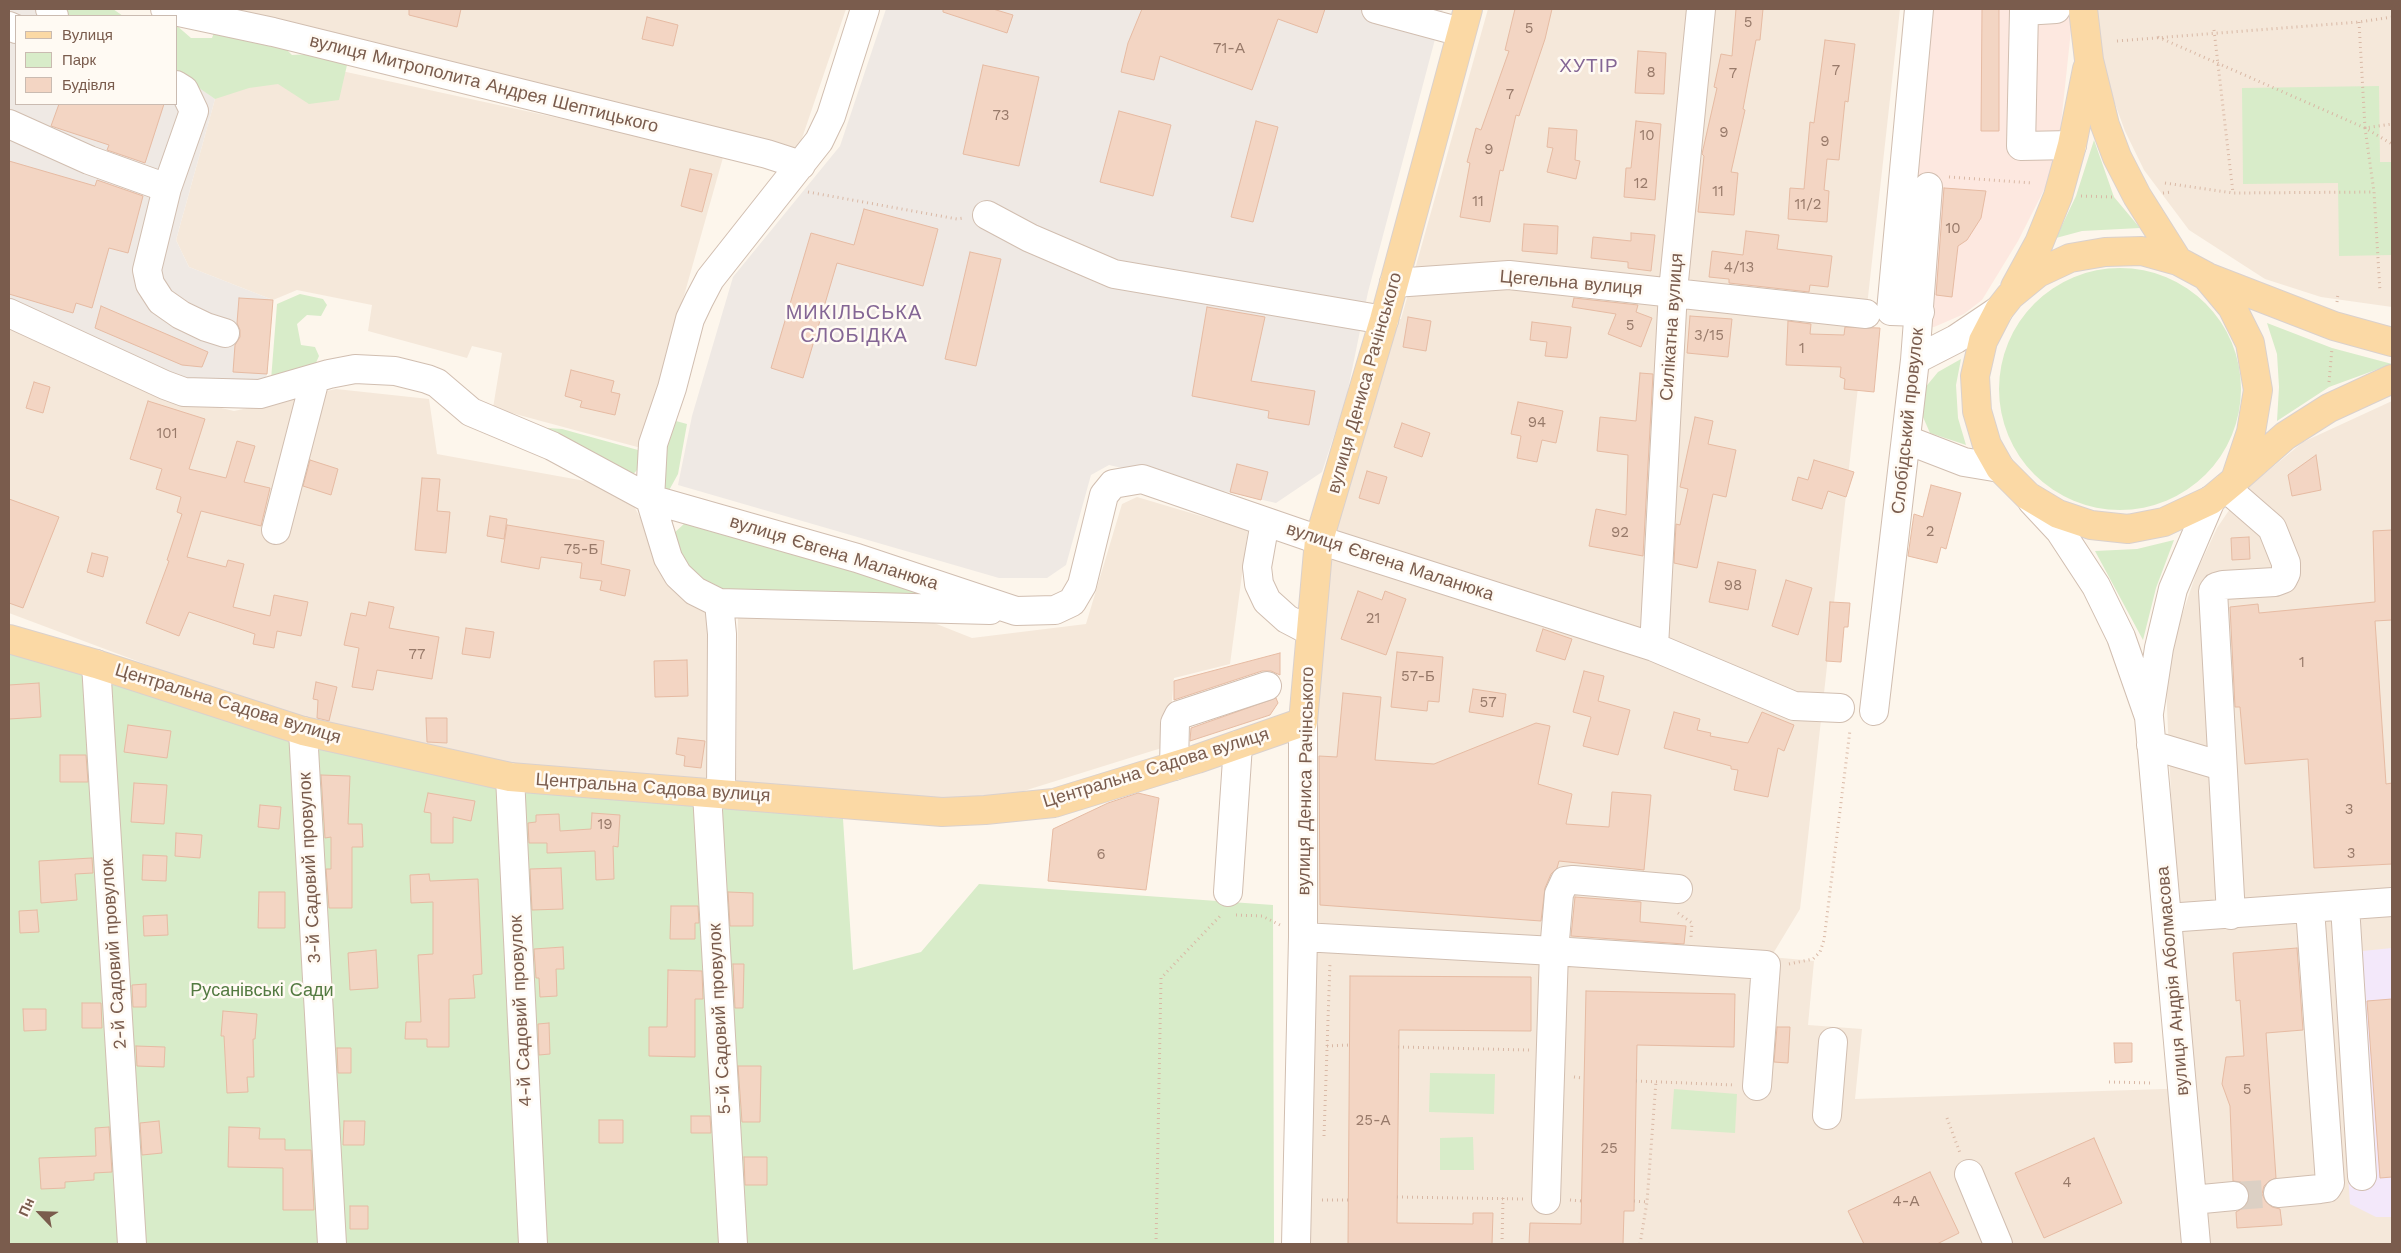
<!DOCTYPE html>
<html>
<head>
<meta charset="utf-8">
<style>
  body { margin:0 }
  #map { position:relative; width:2401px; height:1253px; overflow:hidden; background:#fdf6ec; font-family:"Work Sans",sans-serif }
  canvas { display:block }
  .frame { position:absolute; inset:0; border:10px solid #7a5c4d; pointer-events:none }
  .legend { position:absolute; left:15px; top:15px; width:162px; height:90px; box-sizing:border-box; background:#fffaf3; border:1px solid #cabbb1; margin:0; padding:6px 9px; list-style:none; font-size:15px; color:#7a5c4d }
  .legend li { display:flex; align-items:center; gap:10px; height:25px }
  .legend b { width:25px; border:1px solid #cabbb1 }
  .north { position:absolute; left:15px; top:1188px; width:50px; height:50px; -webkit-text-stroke:4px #fffaf3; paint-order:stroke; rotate:294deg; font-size:14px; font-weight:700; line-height:20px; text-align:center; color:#7a5c4d }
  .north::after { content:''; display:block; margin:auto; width:18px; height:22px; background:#7a5c4d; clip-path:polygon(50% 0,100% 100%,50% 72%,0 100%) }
</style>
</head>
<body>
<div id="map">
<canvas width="2401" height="1253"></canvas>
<div class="frame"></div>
<ul class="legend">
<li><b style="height:6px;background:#fbd9a5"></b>Вулиця</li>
<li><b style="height:14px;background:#d8ecc9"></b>Парк</li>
<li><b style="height:14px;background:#f3d5c3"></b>Будівля</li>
</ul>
<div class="north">Пн</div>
</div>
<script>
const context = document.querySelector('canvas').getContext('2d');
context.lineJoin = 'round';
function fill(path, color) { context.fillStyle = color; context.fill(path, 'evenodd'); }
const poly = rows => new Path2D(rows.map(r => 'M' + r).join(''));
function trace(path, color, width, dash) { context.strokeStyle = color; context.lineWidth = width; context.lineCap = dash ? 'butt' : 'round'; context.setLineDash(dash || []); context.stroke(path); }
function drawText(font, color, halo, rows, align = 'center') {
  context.font = font + ' "Work Sans",sans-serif'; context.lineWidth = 5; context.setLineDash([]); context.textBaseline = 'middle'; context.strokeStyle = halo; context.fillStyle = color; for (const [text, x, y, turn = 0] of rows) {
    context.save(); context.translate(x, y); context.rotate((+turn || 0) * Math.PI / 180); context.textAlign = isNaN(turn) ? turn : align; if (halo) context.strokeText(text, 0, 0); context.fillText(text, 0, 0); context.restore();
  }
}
const residential = poly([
  [232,9,846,9,797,153],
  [1488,9,1900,9,1800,909,1771,957,1814,961,1808,1025,1862,1029,1855,1099,2195,1088,2174,858,2165,665,2197,571,2217,528,2240,494,2303,442,2392,401,2392,1244,1296,1244,1314,575,1384,320,1401,319],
  [2097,9,2392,9,2392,307,2321,297,2265,279,2189,230,2144,170,2125,131,2100,63],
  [245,50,724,154,641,448,493,408,502,353,472,346,467,358,368,331,372,305,297,290,273,300,189,267,176,240,215,99],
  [9,325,150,391,234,411,336,389,429,399,437,454,596,483,634,506,647,531,712,612,712,783,509,769,305,724,9,613],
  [1137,497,1248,530,1230,664,1174,678,1168,746,1014,794,940,802,736,782,738,612,929,621,972,638,1086,624,1122,504]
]);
const commercial = poly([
  [1930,9,2069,9,2071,30,2060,133,2049,180,2018,241,1982,300,1964,314,1934,327,1903,329]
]);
const industrial = poly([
  [9,9,57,9,65,16,16,16,16,104,176,104,179,73,215,99,176,240,189,267,273,300,267,374,260,394,184,392,9,313],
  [886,9,1443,9,1368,292,1346,399,1322,472,1276,503,1109,465,1091,475,1066,565,1047,578,999,578,678,485,692,416,733,277,840,146]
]);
const education = poly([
  [2392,948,2392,1217,2376,1217,2350,1204,2333,954]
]);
const green = poly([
  [57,9,113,9,123,16,65,16],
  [176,25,191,38,212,38,216,27,278,41,292,55,332,53,347,65,339,100,309,104,278,84,249,88,215,99,176,72],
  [2379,86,2380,162,2392,162,2392,255,2339,256,2338,183,2243,184,2242,88],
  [2094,140,2114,197,2140,228,2082,231,2056,238,2076,196],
  '1999 389a121 121 0 1 1 242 0a121 121 0 1 1-242 0Z',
  [300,294,323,299,327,305,321,316,307,315,297,324,301,345,315,347,319,356,315,365,271,380,277,304],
  [2267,323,2332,348,2392,364,2329,387,2277,421,2279,387,2277,354],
  [1961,359,1956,385,1958,418,1966,445,1930,433,1923,417,1921,405,1924,389,1938,372],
  [676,421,687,424,678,474,667,494,658,487,666,435],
  [548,428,562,429,638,450,643,463,630,478,546,435],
  [685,523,705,523,969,605,722,591,695,574,679,555,673,534],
  [2174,540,2156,588,2143,640,2095,551,2137,549],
  [9,651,509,788,843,819,853,970,921,952,979,884,1273,905,1274,1244,9,1244],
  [1430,1073,1495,1074,1494,1114,1429,1112],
  [1674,1089,1737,1094,1735,1133,1671,1129],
  [1473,1137,1474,1170,1440,1170,1440,1138]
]);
const building = poly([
  [409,9,461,9,457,27,409,15,409,9],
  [943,9,993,9,1013,15,1007,33,943,12,943,9],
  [1142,9,1325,9,1317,33,1278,19,1252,90,1160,56,1154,80,1121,72,1128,43,1142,9],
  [1515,9,1552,9,1545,39,1519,116,1516,115,1503,171,1500,170,1490,222,1460,217,1470,163,1467,162,1476,128,1481,130,1509,51,1505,50,1515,9],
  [1736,9,1763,9,1760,40,1756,40,1743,109,1745,110,1731,172,1738,173,1734,215,1698,212,1704,156,1702,154,1717,88,1714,87,1721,54,1732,56,1736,9],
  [1982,9,1999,9,1999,131,1981,131,1982,9],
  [647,17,678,25,673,46,642,39,647,17],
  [1825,40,1855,44,1848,102,1845,101,1839,160,1827,159,1824,190,1829,191,1827,222,1788,219,1790,188,1804,189,1810,122,1814,123,1825,40],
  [1638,51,1666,53,1664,94,1635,93,1638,51],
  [983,65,1039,77,1019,166,963,154,983,65],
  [59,104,164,104,145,163,107,150,109,145,51,126,59,104],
  [1119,111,1171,125,1153,196,1100,182,1119,111],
  [1256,121,1278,127,1253,222,1231,217,1256,121],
  [1636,121,1661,124,1655,200,1624,197,1626,168,1631,168,1636,121],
  [1549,128,1577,130,1575,160,1580,161,1576,179,1547,172,1553,148,1547,147,1549,128],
  [9,161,95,186,97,180,143,196,128,253,109,248,92,308,76,303,73,313,9,294,9,161],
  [690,169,712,174,702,212,681,206,690,169],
  [1944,188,1986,191,1981,218,1967,240,1958,246,1952,297,1936,295,1944,188],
  [864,209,938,229,923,286,837,263,803,378,771,368,811,233,854,245,864,209],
  [1524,224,1558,226,1557,254,1522,251,1524,224],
  [1746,231,1779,235,1777,249,1832,256,1828,287,1810,285,1809,292,1729,283,1729,279,1709,277,1712,251,1743,255,1746,231],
  [1631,233,1655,235,1651,271,1628,268,1628,262,1591,258,1593,237,1631,241,1631,233],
  [970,252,1001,259,976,366,945,359,970,252],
  [239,298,273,300,267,374,233,372,235,345,240,337,240,330,237,323,239,298],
  [1574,298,1638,305,1636,312,1652,318,1641,347,1608,334,1616,314,1572,307,1574,298],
  [101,306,208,352,202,367,182,365,95,328,101,306],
  [1207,307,1265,317,1251,381,1315,391,1309,425,1268,418,1269,411,1192,396,1207,307],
  [1690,316,1732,319,1728,357,1687,353,1690,316],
  [1408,317,1431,321,1426,351,1403,347,1408,317],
  [1788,321,1811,324,1810,334,1844,335,1845,327,1880,328,1874,392,1844,389,1845,379,1840,377,1841,367,1786,365,1788,321],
  [1532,322,1571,327,1567,358,1545,356,1547,342,1530,340,1532,322],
  [571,370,614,381,611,392,620,394,615,415,580,407,582,401,565,396,571,370],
  [1640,373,1653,374,1643,556,1589,546,1596,509,1626,515,1628,455,1597,451,1600,417,1636,421,1640,373],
  [34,382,50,387,43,413,26,408,34,382],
  [148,401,205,419,189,469,226,478,237,441,255,446,244,482,270,488,261,526,201,511,187,557,226,567,228,560,244,564,233,607,270,616,274,595,308,602,301,636,277,631,274,648,253,644,255,634,189,612,179,636,146,623,169,561,167,560,182,514,177,512,181,497,156,489,162,469,130,459,148,401],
  [1518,402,1563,411,1556,443,1542,440,1537,462,1517,458,1521,436,1511,434,1518,402],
  [1695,417,1713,421,1708,444,1736,450,1726,497,1713,494,1697,568,1674,563,1676,524,1680,525,1688,489,1680,487,1695,417],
  [1402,423,1430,433,1422,457,1394,447,1402,423],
  [2316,455,2321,490,2292,496,2288,475,2316,455],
  [310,460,338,469,331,495,303,486,310,460],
  [1814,460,1854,472,1846,497,1828,491,1822,509,1792,500,1798,477,1808,480,1814,460],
  [1237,464,1268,472,1261,500,1230,492,1237,464],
  [1367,471,1387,477,1379,504,1359,498,1367,471],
  [422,478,440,479,437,511,450,512,446,553,415,550,422,478],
  [1931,485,1961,493,1946,549,1941,547,1937,563,1908,556,1914,514,1923,517,1931,485],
  [9,499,59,517,23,608,9,603,9,499],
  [490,516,507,519,504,539,487,536,490,516],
  [507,525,604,541,601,564,630,570,625,596,600,590,602,581,580,578,582,563,541,557,539,569,501,562,507,525],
  [2392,530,2392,620,2375,621,2386,784,2392,783,2392,864,2314,868,2308,759,2245,764,2240,707,2235,707,2230,607,2258,604,2259,613,2375,602,2373,531,2392,530],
  [2249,537,2250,559,2232,560,2231,538,2249,537],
  [92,553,108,557,103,577,87,572,92,553],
  [1718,562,1756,570,1748,610,1709,602,1718,562],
  [1786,580,1812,588,1798,635,1772,626,1786,580],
  [1358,591,1382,600,1385,591,1406,599,1386,655,1341,639,1358,591],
  [369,602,394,607,389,628,439,637,432,679,377,670,373,690,352,687,359,648,344,645,351,613,366,616,369,602],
  [1830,602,1850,603,1848,627,1844,627,1841,662,1826,661,1830,602],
  [466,628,494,632,490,658,462,654,466,628],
  [1543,629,1572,639,1565,660,1536,651,1543,629],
  [1397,652,1443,657,1439,702,1428,701,1427,711,1391,707,1397,652],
  [1280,653,1280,675,1271,671,1262,671,1174,700,1174,681,1280,653],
  [687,660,688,696,655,697,654,661,687,660],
  [1584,671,1604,676,1598,701,1630,710,1618,755,1583,746,1591,717,1573,712,1584,671],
  [316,682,337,687,329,721,317,718,318,700,313,699,316,682],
  [39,683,41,717,9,719,9,685,39,683],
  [1473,689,1506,694,1503,717,1469,712,1473,689],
  [1343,693,1381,697,1375,760,1434,764,1536,723,1550,726,1538,784,1572,794,1566,824,1609,827,1612,792,1651,795,1644,870,1559,861,1557,868,1551,874,1545,888,1541,921,1320,905,1319,756,1337,757,1343,693],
  [1276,698,1278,703,1270,715,1190,741,1191,728,1276,698],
  [1674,712,1700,719,1697,730,1711,733,1710,736,1748,743,1762,712,1794,725,1784,751,1778,748,1768,797,1734,790,1738,770,1731,769,1731,766,1664,748,1674,712],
  [426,718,447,718,447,743,427,742,426,718],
  [128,725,171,731,167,758,124,752,128,725],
  [678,738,705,741,701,768,684,766,685,756,676,754,678,738],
  [60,755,86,755,88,782,60,782,60,755],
  [321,775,350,776,348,824,362,824,363,847,352,847,352,908,329,908,326,869,331,869,331,837,325,838,321,775],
  [134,783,167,785,164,824,131,822,134,783],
  [428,793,475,801,471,821,453,817,453,843,431,843,431,813,424,812,428,793],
  [1138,793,1159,798,1146,890,1048,881,1053,829,1108,803,1138,793],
  [260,805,281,807,279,829,258,827,260,805],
  [592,813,620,815,618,847,613,846,614,879,596,880,595,851,547,853,547,843,529,843,528,823,536,822,536,815,559,814,560,831,591,829,592,813],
  [176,833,202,835,200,858,175,856,176,833],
  [143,855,167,856,166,881,142,880,143,855],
  [92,858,93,873,75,874,77,900,41,903,39,861,92,858],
  [561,868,563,909,532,910,530,869,561,868],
  [429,874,430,881,478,879,482,974,473,975,475,998,449,999,449,1047,427,1047,427,1039,405,1039,406,1022,421,1022,418,955,433,954,433,902,411,903,410,875,429,874],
  [259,892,285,892,285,928,258,928,259,892],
  [728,892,753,893,753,926,730,926,728,892],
  [1575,897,1641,902,1640,922,1686,926,1684,944,1571,936,1575,897],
  [671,906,698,906,699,923,695,923,695,939,670,939,671,906],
  [37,910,39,932,20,933,19,911,37,910],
  [167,915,168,935,144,936,143,916,167,915],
  [563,947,564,969,556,969,557,996,540,997,539,978,536,978,534,949,563,947],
  [2297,948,2303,1030,2266,1033,2276,1178,2269,1181,2264,1186,2262,1194,2266,1202,2272,1207,2280,1209,2282,1225,2237,1228,2236,1212,2243,1208,2248,1203,2250,1195,2246,1187,2241,1182,2233,1181,2230,1106,2222,1084,2226,1057,2244,1056,2240,1000,2236,1001,2233,953,2297,948],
  [376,950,378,988,350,990,348,953,376,950],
  [733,964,744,964,743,1008,735,1008,733,964],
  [668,970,702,971,703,999,695,999,695,1057,649,1056,649,1027,667,1027,668,970],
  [1350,976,1531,977,1531,1031,1399,1030,1397,1223,1473,1224,1473,1213,1493,1213,1492,1244,1348,1244,1350,976],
  [146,984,146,1007,133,1007,132,985,146,984],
  [1586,991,1735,994,1734,1047,1637,1045,1634,1211,1624,1211,1623,1244,1529,1244,1530,1223,1581,1224,1586,991],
  [2392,999,2392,1177,2380,1178,2367,1001,2392,999],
  [82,1003,101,1003,102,1028,82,1028,82,1003],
  [23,1009,46,1009,46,1030,24,1031,23,1009],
  [223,1011,257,1014,255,1039,253,1039,254,1077,247,1077,248,1092,227,1093,224,1036,221,1036,223,1011],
  [549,1023,550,1054,539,1055,538,1024,549,1023],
  [1777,1027,1790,1027,1788,1063,1774,1062,1777,1027],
  [2114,1043,2132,1043,2132,1062,2115,1063,2114,1043],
  [136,1046,165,1047,164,1067,137,1066,136,1046],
  [337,1048,351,1048,351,1073,338,1073,337,1048],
  [738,1066,761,1066,760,1122,742,1122,738,1066],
  [691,1116,710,1116,711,1133,691,1133,691,1116],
  [599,1120,623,1120,623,1143,599,1143,599,1120],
  [159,1121,162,1153,142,1155,140,1123,159,1121],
  [344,1121,365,1121,364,1145,343,1145,344,1121],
  [109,1127,112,1172,94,1173,94,1180,65,1182,65,1188,41,1189,39,1158,96,1156,95,1128,109,1127],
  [229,1127,260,1128,259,1139,285,1139,285,1150,311,1150,314,1210,283,1210,283,1168,228,1167,229,1127],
  [2094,1138,2122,1203,2044,1238,2015,1173,2094,1138],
  [744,1157,767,1157,767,1185,745,1185,744,1157],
  [1930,1172,1959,1233,1937,1244,1864,1244,1848,1211,1930,1172],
  [350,1206,368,1206,368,1229,350,1229,350,1206]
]);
const minorTunnel = poly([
  [2234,1196,2278,1193]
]);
const path = poly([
  [2359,22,2365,128,2392,124],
  [2214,30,2233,193],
  [2158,37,2365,128,2392,144],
  [2117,41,2359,22,2392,17],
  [2365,128,2374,192],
  [1949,177,2033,183],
  [2165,183,2233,193,2374,192,2380,292],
  [808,192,957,219,964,218],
  [2163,193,2172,192],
  [2081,196,2112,197],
  [2337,302,2338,293],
  [2329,382,2332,348],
  [1678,913,1692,923,1691,937],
  [1236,915,1262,916,1280,925],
  [1789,964,1813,959,1820,952,1824,940,1850,730],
  [1327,1046,1350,1045],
  [1398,1047,1529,1050],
  [1574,1077,1583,1078],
  [1636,1081,1735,1085],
  [2109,1082,2152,1083],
  [1947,1118,1960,1153],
  [1324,1136,1330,962],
  [1397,1197,1524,1199],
  [1322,1200,1348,1200],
  [1570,1200,1582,1201],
  [1634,1201,1647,1202],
  [1156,1244,1161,978,1222,914],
  [1502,1244,1503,1198],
  [1640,1244,1647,1202,1656,1081]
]);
const minor = poly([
  [50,9,54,16],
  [165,9,273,32,767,154,801,165],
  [1376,9,1461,32],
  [1919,9,1891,311,1920,312],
  [2056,9,2024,11,2021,146,2072,145],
  [9,26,16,29],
  [176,85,184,90,194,111,167,188,147,270,150,284,161,301,181,315,206,327,225,333],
  [9,124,89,160,167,188],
  [987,215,1030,238,1114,274,1384,320],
  [1394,283,1509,275,1866,314],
  [9,313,165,385,184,392,260,394,329,374,355,369,395,371,427,379,437,383,471,412,552,446,650,499,857,558,1016,611,1055,610,1072,602,1082,585,1104,495,1113,484,1142,479,1319,540,1654,647,1794,706,1840,708],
  [1915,360,1956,339,1999,310],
  [1907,440,1964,462,2000,468],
  [2226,488,2272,528,2286,563,2286,573,2283,579,2275,582,2223,585,2216,587,2213,591,2231,915],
  [2032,501,2060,531,2096,586,2121,637,2149,717,2196,1244],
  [1265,522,1257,567,1259,584,1267,601,1287,619,1310,631],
  [276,530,315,379],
  [719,603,990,610],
  [1654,647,1673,291,1701,9],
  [96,664,132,1244],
  [1874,711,1915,360,1928,187],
  [2149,713,2159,648,2173,589,2211,500],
  [303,731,332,1244],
  [2151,745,2222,766],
  [1174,766,1175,723,1179,715,1267,686],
  [510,777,533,1244],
  [707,793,733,1244],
  [721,793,722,634,719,603,695,591,678,575,668,558,650,499,653,444,672,388,690,319,699,300,710,279,819,141,831,116,865,9],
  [1228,892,1238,745],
  [2345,906,2362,1176],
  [2167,918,2392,902],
  [1303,937,1554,951,1559,894,1565,881,1573,880,1678,889],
  [1827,1115,1833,1042],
  [1969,1174,1998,1244],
  [2278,1193,2320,1189,2327,1188,2330,1183,2310,909],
  [1546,1200,1554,951,1766,965,1757,1086],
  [2192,1200,2234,1196],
  [1296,1244,1303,937,1303,722]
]);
const major = poly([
  [2083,9,2089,60,2105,125,2117,157,2137,196,2178,261],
  [2210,278,2334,326,2392,342],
  [2015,287,2039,243,2058,196,2072,145,2087,69],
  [2235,480,2251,432,2258,390,2250,343,2232,307,2206,276,2178,261,2142,251,2105,252,2070,258,2038,273,2010,296,1999,310,1983,341,1975,376,1977,411,1987,445,2000,468,2028,496,2058,514,2091,525,2128,529,2164,522,2211,500,2235,480,2285,436,2329,408,2392,379],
  [9,639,96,664,303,731,510,777,942,812,985,810,1054,803,1197,759,1303,722,1319,540,1384,320,1468,9]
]);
const numberNames = [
  ["5",1748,23],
  ["5",1529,29],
  ["71-А",1229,49],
  ["7",1836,71],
  ["8",1651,73],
  ["7",1733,74],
  ["7",1510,95],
  ["73",1001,116],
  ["9",1724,133],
  ["10",1647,136],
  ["9",1825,142],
  ["9",1489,150],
  ["12",1641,184],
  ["11",1718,192],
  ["11",1478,202],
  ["11/2",1808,205],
  ["10",1953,229],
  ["4/13",1739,268],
  ["5",1630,326],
  ["3/15",1709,336],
  ["1",1802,349],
  ["94",1537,423],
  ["101",167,434],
  ["2",1930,532],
  ["92",1620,533],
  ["75-Б",581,550],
  ["98",1733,586],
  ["21",1373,619],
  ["77",417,655],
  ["1",2302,663],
  ["57-Б",1418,677],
  ["57",1488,703],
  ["3",2349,810],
  ["19",605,825],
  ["3",2351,854],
  ["6",1101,855],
  ["5",2247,1090],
  ["25-А",1373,1121],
  ["25",1609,1149],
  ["4",2067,1183],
  ["4-А",1906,1202]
];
const streetNames = [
  ["вулиця Митрополита Андрея Шептицького",484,84,14],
  ["Цегельна вулиця",1571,283,5],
  ["Силікатна вулиця",1672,327,-86],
  ["вулиця Дениса Рачінського",1365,383,-74],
  ["Слобідський провулок",1908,421,-84],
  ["вулиця Євгена Маланюка",834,553,17],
  ["вулиця Євгена Маланюка",1390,562,18],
  ["Центральна Садова вулиця",228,704,17],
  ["Центральна Садова вулиця",1156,768,-17],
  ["вулиця Дениса Рачінського",1306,781,-89],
  ["Центральна Садова вулиця",653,788,4],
  ["3-й Садовий провулок",310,868,-93],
  ["2-й Садовий провулок",114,954,-94],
  ["вулиця Андрія Аболмасова",2173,981,-95],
  ["4-й Садовий провулок",521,1011,-93],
  ["5-й Садовий провулок",720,1019,-93]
];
const parkNames = [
  ["Русанівські Сади",262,991]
];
const neighbourhoodNames = [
  ["ХУТІР",1589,66]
];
const quarterNames = [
  ["МИКІЛЬСЬКА",854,313],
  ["СЛОБІДКА",854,336]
];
fill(residential, '#f5e8da');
fill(commercial, '#fde8e0');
fill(industrial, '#efe9e4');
fill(education, '#f3e8fa');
fill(green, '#d8ecc9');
fill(building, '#f3d5c3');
trace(building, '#e6bba3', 1);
trace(minorTunnel, '#dcd0c4', 28, [28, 14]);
trace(minor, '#d1beb0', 30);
trace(major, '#dad1cd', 30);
trace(path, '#d9b8a5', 3, [1, 4]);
trace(minor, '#fff', 28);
trace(major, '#fbd9a5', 28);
drawText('15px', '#987a6a', null, numberNames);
drawText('18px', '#7a5c4d', '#fffaf3', streetNames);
drawText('18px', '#537a41', '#fffaf3', parkNames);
context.letterSpacing = '1px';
drawText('19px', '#846695', '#fffaf3', neighbourhoodNames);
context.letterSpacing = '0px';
context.letterSpacing = '1px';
drawText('20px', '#846695', '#fffaf3', quarterNames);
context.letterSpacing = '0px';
</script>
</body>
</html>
